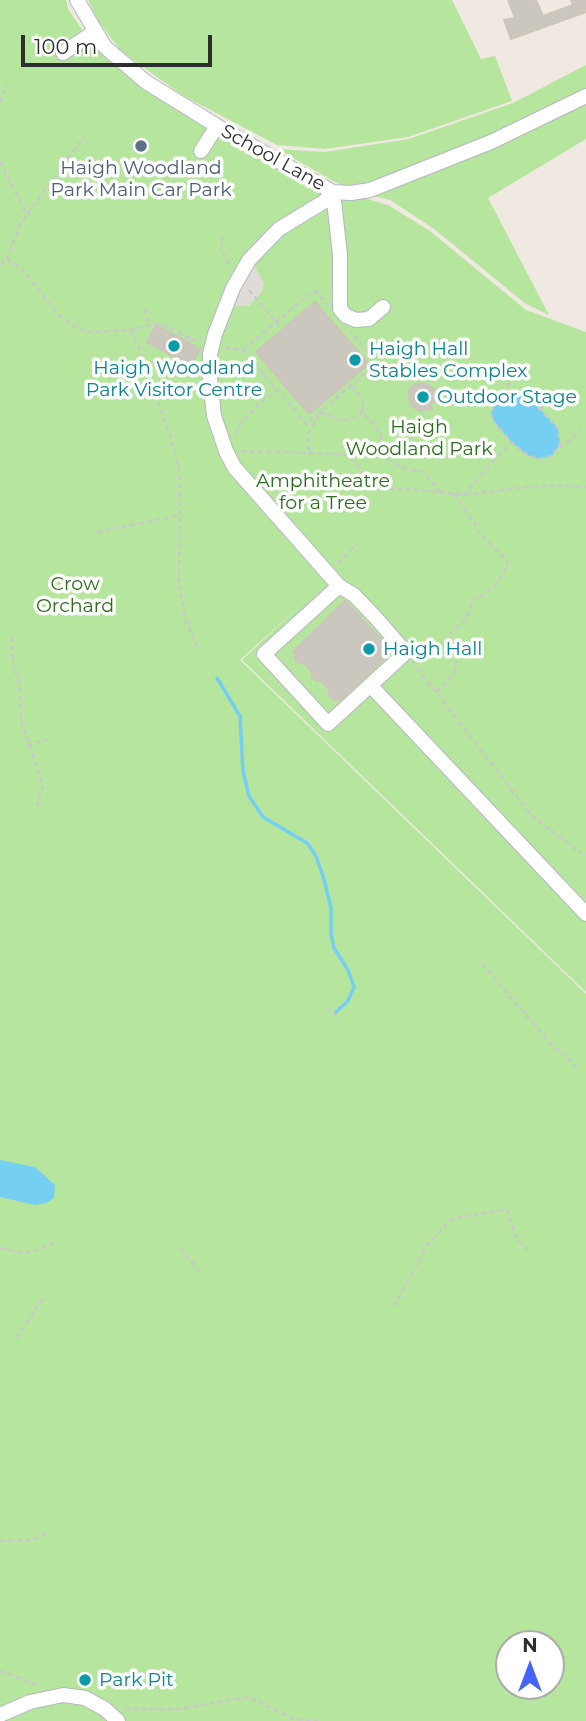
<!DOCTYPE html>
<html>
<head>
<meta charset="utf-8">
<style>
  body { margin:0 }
  #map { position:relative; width:586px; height:1721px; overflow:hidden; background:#efe9e1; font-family:Montserrat,sans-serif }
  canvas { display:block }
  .north { position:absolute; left:495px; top:1630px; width:70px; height:70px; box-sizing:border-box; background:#fff; border:2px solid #ababab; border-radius:50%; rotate:0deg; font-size:19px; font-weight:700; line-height:28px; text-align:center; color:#2e2e2e }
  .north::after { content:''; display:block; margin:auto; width:24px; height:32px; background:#4264fb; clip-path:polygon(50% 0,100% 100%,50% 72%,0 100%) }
  .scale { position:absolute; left:21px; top:35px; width:191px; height:32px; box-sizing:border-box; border:4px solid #2e2e2e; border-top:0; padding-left:9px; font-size:21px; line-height:24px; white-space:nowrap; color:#2e2e2e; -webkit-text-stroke:5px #fff; paint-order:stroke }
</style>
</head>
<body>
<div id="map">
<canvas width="586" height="1721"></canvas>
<div class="north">N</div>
<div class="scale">100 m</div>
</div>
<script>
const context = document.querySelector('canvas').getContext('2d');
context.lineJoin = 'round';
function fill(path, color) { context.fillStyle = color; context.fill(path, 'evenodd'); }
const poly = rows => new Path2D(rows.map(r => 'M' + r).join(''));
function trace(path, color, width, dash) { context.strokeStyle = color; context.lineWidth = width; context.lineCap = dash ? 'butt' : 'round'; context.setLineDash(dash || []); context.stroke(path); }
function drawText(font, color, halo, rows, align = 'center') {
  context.font = font + ' Montserrat,sans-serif'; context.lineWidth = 7; context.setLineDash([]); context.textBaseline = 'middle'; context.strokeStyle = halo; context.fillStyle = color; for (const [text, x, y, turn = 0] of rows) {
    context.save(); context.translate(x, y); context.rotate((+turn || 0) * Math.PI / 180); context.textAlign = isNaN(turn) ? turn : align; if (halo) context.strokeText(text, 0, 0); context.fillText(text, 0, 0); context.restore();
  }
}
const green = poly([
  [0,0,66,0,68,9,94,47,208,128,357,196,388,205,430,231,526,310,586,332,586,992,242,660,304,602,240,660,586,994,586,1721,0,1721],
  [509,1644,551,1644,551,1686,509,1686],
  [88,0,452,0,481,59,495,56,512,101,408,137,325,149,277,145,182,95,121,51,97,19],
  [586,65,586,139,488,198,549,315,526,304,434,229,390,200,361,193,337,183,277,149,325,152,409,139,513,103]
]);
const plaza = poly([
  [253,263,264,283,262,292,249,306,231,306]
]);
const water = poly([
  [510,391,521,392,530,398,558,428,560,444,552,456,539,459,527,455,511,442,495,423,491,415,494,402,499,396],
  [0,1160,35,1167,55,1185,54,1198,46,1203,35,1205,0,1197]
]);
const stream = poly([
  [217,678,240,716,243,771,249,796,263,817,307,843,316,856,324,879,331,908,331,933,334,948,348,970,354,987,348,1001,336,1012]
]);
const building = poly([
  [508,0,536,0,543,16,573,5,571,0,586,0,586,12,511,39,504,20,515,18,508,0],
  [315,302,369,364,309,414,256,352,315,302],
  [156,325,200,349,191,366,147,342,156,325],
  [424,383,436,390,437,398,430,405,432,409,419,411,411,405,408,392,415,384,424,383],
  [345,601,392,651,339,701,332,698,329,695,329,689,320,680,316,681,312,677,312,672,304,663,299,663,295,660,296,654,293,652,345,601]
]);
const path = poly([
  [0,102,8,84],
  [0,161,27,215],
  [223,236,221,250,230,265],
  [7,259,20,267,61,317,84,332,132,330,159,323,192,339],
  [0,265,7,259,20,224,84,137],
  [249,290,283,330],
  [145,309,147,320,150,324],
  [132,330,171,438,180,475,179,581,185,618,198,648],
  [183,340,201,339],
  [226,348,243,350,306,424,377,363,350,331],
  [243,350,314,290,328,305],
  [352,385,363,402,362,412,375,425,380,434,388,459,403,468,423,472,440,492],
  [510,391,521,392,529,398,558,428,560,444,552,456,539,459,527,455,511,442,495,423,491,415,494,402,499,396,510,391],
  [501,393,519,372],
  [541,408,547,402],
  [320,412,342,421,355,418,362,412],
  [235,434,242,421,260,403,284,385],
  [560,448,581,430],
  [241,451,343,454,350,457,370,481,386,489,410,489,464,495,519,488,559,485,586,487],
  [309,451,308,434,319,414],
  [454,494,474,523,480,534,507,561,507,567,497,583,487,592,473,600,467,618,448,636,456,647,456,669,446,684,436,692,531,815,586,857],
  [464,495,511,442],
  [97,532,180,515],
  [338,563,357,544],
  [11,637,14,668,20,686,21,721,43,785,37,806],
  [412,661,436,692],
  [27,745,48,739],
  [482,964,549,1042,577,1067],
  [328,1007,340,1021],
  [0,1248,23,1253,38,1250,57,1242],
  [180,1248,200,1272],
  [394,1306,427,1246,451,1219,507,1209,517,1240,531,1252],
  [16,1338,45,1296],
  [0,1541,30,1540,41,1537,47,1531],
  [0,1671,41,1686],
  [125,1709,178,1709,249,1697,294,1719,318,1721]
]);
const minor = poly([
  [77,0,105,47,146,82,217,126,333,192,351,193,370,190,491,142,586,96],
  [63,53,94,32],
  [201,151,217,126],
  [333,192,325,201,279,229,249,260,233,288,215,334,210,354,210,379,214,416,226,451,234,467,339,586],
  [333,192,340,255,340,309,346,316,356,320,369,319,383,307],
  [339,586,354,595,376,618,402,648,403,655,328,724,264,654,339,586],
  [370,685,586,914],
  [0,1715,30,1702,63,1695,85,1698,105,1709,118,1721]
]);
const markers = [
  [141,146,7,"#5c6f8a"],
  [174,346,7,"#0f9aa8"],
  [355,360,7,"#0f9aa8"],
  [423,397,7,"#0f9aa8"],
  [369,649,7,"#0f9aa8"],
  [85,1680,7,"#0f9aa8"]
];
const streetNames = [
  ["School Lane",273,158,29]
];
const serviceNames = [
  ["Haigh Woodland",141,168],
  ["Park Main Car Park",141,190]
];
const cultureNames = [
  ["Haigh Hall",369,349],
  ["Stables Complex",369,371],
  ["Haigh Woodland",174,368,"center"],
  ["Park Visitor Centre",174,390,"center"],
  ["Outdoor Stage",437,397],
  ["Haigh Hall",383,649],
  ["Park Pit",99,1680]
];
const parkNames = [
  ["Haigh",419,427],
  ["Woodland Park",419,449],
  ["Amphitheatre",323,481],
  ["for a Tree",323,503],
  ["Crow",75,584],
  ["Orchard",75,606]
];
fill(green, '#b6e59e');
fill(plaza, '#dfdcd8');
fill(water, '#75cff0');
trace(stream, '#75cff0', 3.5);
fill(building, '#cbc7bf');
trace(building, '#cbc5ba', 2);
trace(minor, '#b4b7c1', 16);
trace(path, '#c9c9c9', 2.5, [5, 3.5]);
trace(minor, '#fff', 14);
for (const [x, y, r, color] of markers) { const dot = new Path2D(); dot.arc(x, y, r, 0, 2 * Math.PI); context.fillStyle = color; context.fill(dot); trace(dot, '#fff', 2.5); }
drawText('19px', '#2e2e2e', '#fff', streetNames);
drawText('19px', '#4e5e75', '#fff', serviceNames);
drawText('19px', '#0d838f', '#fff', cultureNames, 'left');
drawText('19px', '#2c6e1b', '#fff', parkNames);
</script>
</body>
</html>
